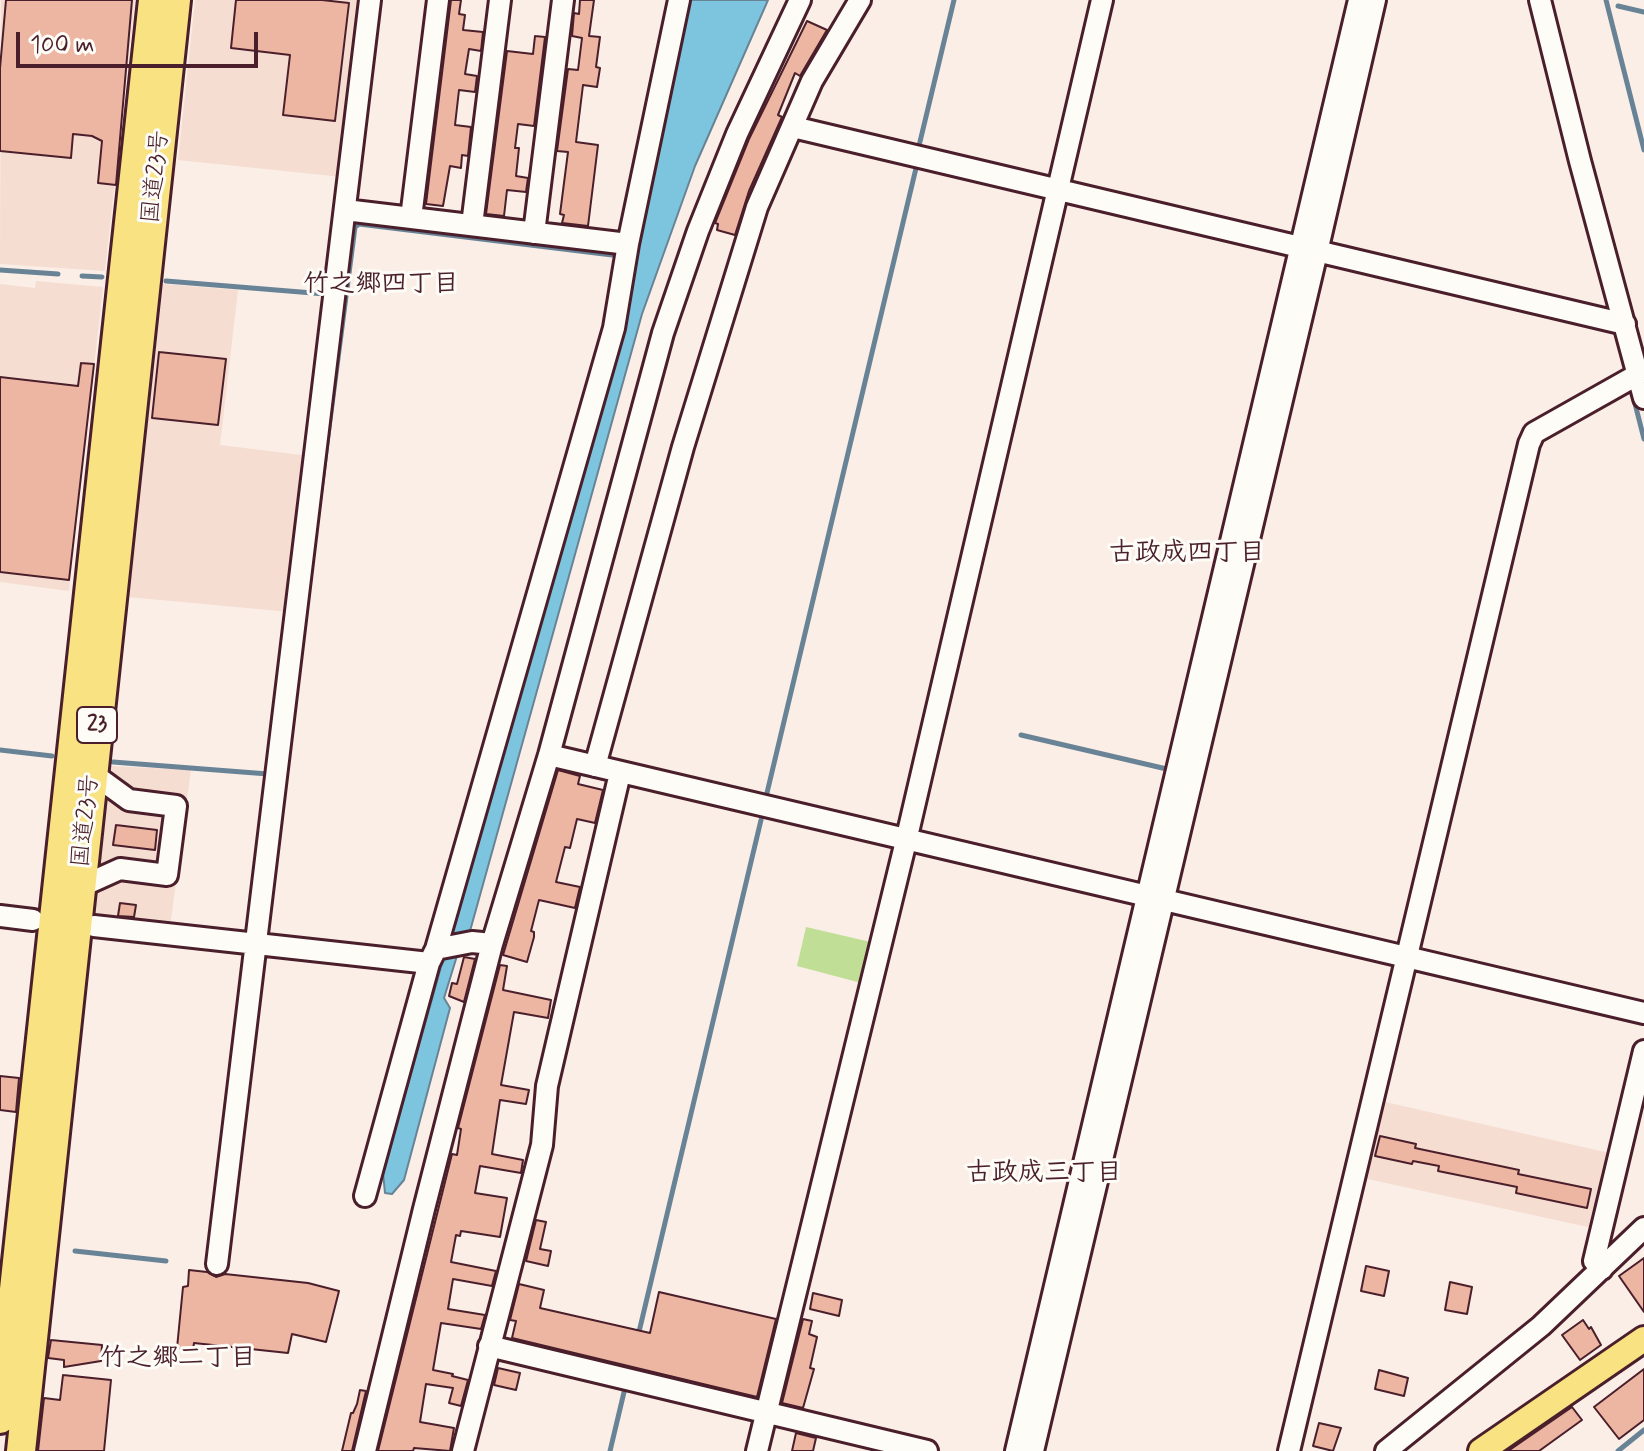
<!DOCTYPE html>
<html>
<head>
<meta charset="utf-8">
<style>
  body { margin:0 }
  #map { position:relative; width:1644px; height:1451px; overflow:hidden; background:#faeee6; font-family:Mynerve,sans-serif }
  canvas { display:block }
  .scale { position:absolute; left:16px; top:32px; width:242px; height:36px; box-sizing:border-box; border:4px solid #4a1f2b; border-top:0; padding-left:10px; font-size:24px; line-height:28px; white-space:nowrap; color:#4a1f2b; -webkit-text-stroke:6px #fdfcf7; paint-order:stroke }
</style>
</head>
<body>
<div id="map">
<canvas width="1644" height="1451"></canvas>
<div class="scale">100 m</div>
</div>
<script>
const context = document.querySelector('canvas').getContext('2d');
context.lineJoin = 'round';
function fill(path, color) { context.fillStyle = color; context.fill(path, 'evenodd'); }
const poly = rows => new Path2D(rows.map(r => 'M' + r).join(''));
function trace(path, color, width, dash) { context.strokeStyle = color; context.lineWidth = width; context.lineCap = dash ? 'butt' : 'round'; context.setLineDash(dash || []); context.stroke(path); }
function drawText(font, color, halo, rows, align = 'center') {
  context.font = font + ' Mynerve,"Klee One",sans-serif'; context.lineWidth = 6; context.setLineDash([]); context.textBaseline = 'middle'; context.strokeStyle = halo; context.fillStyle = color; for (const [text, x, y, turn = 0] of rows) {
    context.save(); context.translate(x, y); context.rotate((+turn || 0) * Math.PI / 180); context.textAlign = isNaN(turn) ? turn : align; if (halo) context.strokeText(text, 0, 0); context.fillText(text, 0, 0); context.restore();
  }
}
const built = poly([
  [1,0,135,0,105,271,0,264],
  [195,0,363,0,342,177,178,160],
  [36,281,103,287,69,591,0,582,0,284,35,288],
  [163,284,238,290,220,445,310,456,290,612,128,597],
  [111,766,191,770,170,927,94,920],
  [1381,1101,1614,1154,1597,1229,1363,1178]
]);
const green = poly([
  [806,927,875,943,865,984,797,966]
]);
const water = poly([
  [690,0,768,0,695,166,642,314,470,931,460,946,444,998,450,1008,404,1180,392,1194,385,1193,383,1173,480,828,651,176,690,0]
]);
const stream = poly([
  [1606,0,1644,150],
  [1618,6,1644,12],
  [918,150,954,0],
  [0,270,58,274],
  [82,276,102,277],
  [166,281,325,294],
  [1632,392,1644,439],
  [312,559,355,227,359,224,612,255],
  [1021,735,1171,770],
  [0,750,52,756],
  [113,762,268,774],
  [766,797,917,164],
  [75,1251,166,1261],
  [638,1336,761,820],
  [610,1451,625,1388],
  [1618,1451,1644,1430]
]);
const building = poly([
  [6,0,132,0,116,185,98,183,102,141,92,136,73,134,71,158,0,151,0,68,6,0],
  [236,0,322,0,349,3,335,121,283,115,290,55,231,48,236,0],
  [451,0,461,0,459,14,465,15,463,30,483,32,481,51,469,49,465,74,477,76,475,92,459,90,455,125,471,127,468,156,462,155,461,168,450,166,443,206,426,204,451,0],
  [580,0,594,0,589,36,600,37,596,67,600,68,597,87,583,85,576,142,598,145,588,226,562,223,564,215,560,214,568,152,557,151,568,69,578,70,582,38,572,36,574,13,579,14,580,0],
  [807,21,827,30,800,76,795,73,778,115,782,117,749,191,735,235,717,230,718,224,715,223,749,139,807,21],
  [535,36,545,37,534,126,518,124,515,148,519,148,516,176,528,178,526,192,507,190,504,216,486,214,507,51,533,54,535,36],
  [159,352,226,359,218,425,152,418,159,352],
  [81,363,94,364,69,580,0,572,0,377,78,386,81,363],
  [558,770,580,776,578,784,603,790,595,823,577,819,570,848,565,847,556,882,580,887,575,908,539,900,531,931,534,932,534,937,527,962,503,955,558,770],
  [116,825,157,830,155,850,113,845,116,825],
  [120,903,136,905,134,917,118,916,120,903],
  [464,957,475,959,464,1002,449,996,452,983,457,984,464,957],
  [500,965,507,966,503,990,551,1000,548,1018,514,1012,501,1085,529,1090,526,1104,500,1100,492,1154,523,1160,521,1173,480,1166,475,1193,507,1198,500,1237,461,1231,460,1236,456,1235,451,1262,496,1271,492,1286,453,1279,448,1309,485,1315,481,1329,441,1323,433,1370,453,1374,452,1376,468,1380,461,1406,449,1403,453,1388,426,1384,420,1422,454,1428,450,1451,414,1448,413,1451,378,1451,452,1154,457,1155,461,1129,458,1128,500,965],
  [0,1076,19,1078,16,1112,0,1110,0,1076],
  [1380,1136,1416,1144,1415,1148,1519,1170,1518,1174,1591,1189,1587,1208,1516,1193,1517,1187,1438,1171,1439,1166,1413,1161,1412,1164,1375,1156,1380,1136],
  [536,1220,546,1222,540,1249,551,1251,548,1266,526,1261,536,1220],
  [1644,1258,1644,1312,1619,1276,1644,1258],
  [1366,1266,1389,1271,1384,1296,1361,1291,1366,1266],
  [189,1270,207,1272,216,1277,225,1274,308,1283,339,1291,326,1342,292,1334,288,1353,194,1343,193,1349,177,1348,183,1287,188,1286,189,1270],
  [1450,1282,1472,1287,1467,1314,1445,1310,1450,1282],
  [519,1284,544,1290,540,1308,650,1333,659,1292,776,1319,757,1397,512,1338,516,1321,510,1320,519,1284],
  [813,1293,842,1300,839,1316,810,1309,813,1293],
  [803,1319,812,1321,809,1334,817,1337,810,1368,814,1369,803,1408,782,1403,803,1319],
  [1583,1320,1589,1329,1591,1327,1601,1345,1580,1360,1562,1335,1583,1320],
  [51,1340,102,1345,101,1361,64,1367,64,1360,48,1358,51,1340],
  [498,1368,520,1373,516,1390,494,1385,498,1368],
  [1644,1369,1644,1420,1619,1439,1594,1407,1644,1369],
  [1379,1370,1408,1378,1404,1396,1375,1389,1379,1370],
  [63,1375,111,1380,104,1451,38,1451,44,1398,60,1400,63,1375],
  [360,1390,366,1391,352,1451,342,1451,351,1413,353,1413,357,1404,360,1390],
  [1572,1407,1582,1420,1539,1451,1508,1451,1572,1407],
  [1319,1423,1341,1428,1333,1451,1313,1446,1319,1423],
  [796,1433,816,1438,813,1451,792,1451,796,1433]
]);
const minor = poly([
  [1540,0,1580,161,1644,398],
  [793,127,1625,324],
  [345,210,628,244],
  [411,218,438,0],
  [472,225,500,0],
  [534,233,563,0],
  [549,755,1644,1013],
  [595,766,683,447,757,207,812,81,860,0],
  [80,887,120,869,167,875,176,806,129,800,92,773],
  [0,916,33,920],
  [94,926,429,963,436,949,472,942,492,944],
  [436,949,614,328,628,244,679,0],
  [365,1196,429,963],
  [217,1264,370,0],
  [1602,1269,1594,1261,1644,1051],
  [489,1346,927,1451],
  [365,1451,424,1209,492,944,549,755,663,333,698,231,737,134,800,0],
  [463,1451,542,1145,547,1086,620,773],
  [757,1451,906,841,1102,0],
  [1016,1451,1359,0],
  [1033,1451,1317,252,1375,0],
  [1289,1451,1529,444,1534,433,1644,371],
  [1386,1451,1541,1326,1644,1228]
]);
const major = poly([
  [1481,1451,1644,1339]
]);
const highway = poly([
  [0,1419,153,0],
  [21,1451,176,0]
]);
const shields = [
  [97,725,40]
];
const shieldNames = [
  ["23",97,725]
];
const streetNames = [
  ["国道23号",157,177,-84],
  ["国道23号",87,821,-84]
];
const neighbourhoodNames = [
  ["竹之郷四丁目",381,286],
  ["古政成四丁目",1187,555],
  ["古政成三丁目",1044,1175],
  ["竹之郷二丁目",178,1360]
];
fill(built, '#f6ddd2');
fill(green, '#c1de96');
fill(water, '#7dc5de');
trace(water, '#698396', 2);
trace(stream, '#698396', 5);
fill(building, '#edb6a3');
trace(building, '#4a1f2b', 2);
trace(minor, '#4a1f2b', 26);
trace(major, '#4a1f2b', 30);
trace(highway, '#4a1f2b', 34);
trace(minor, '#fdfcf7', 20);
trace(major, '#f8e281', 24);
trace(highway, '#f8e281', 28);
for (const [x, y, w] of shields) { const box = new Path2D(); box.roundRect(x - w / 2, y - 18, w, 36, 6); context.fillStyle = '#fdfcf7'; context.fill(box); trace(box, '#4a1f2b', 2); }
drawText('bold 22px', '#4a1f2b', null, shieldNames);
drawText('24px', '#4a1f2b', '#fdfcf7', streetNames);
drawText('bold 26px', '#4a1f2b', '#fdfcf7', neighbourhoodNames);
</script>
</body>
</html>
